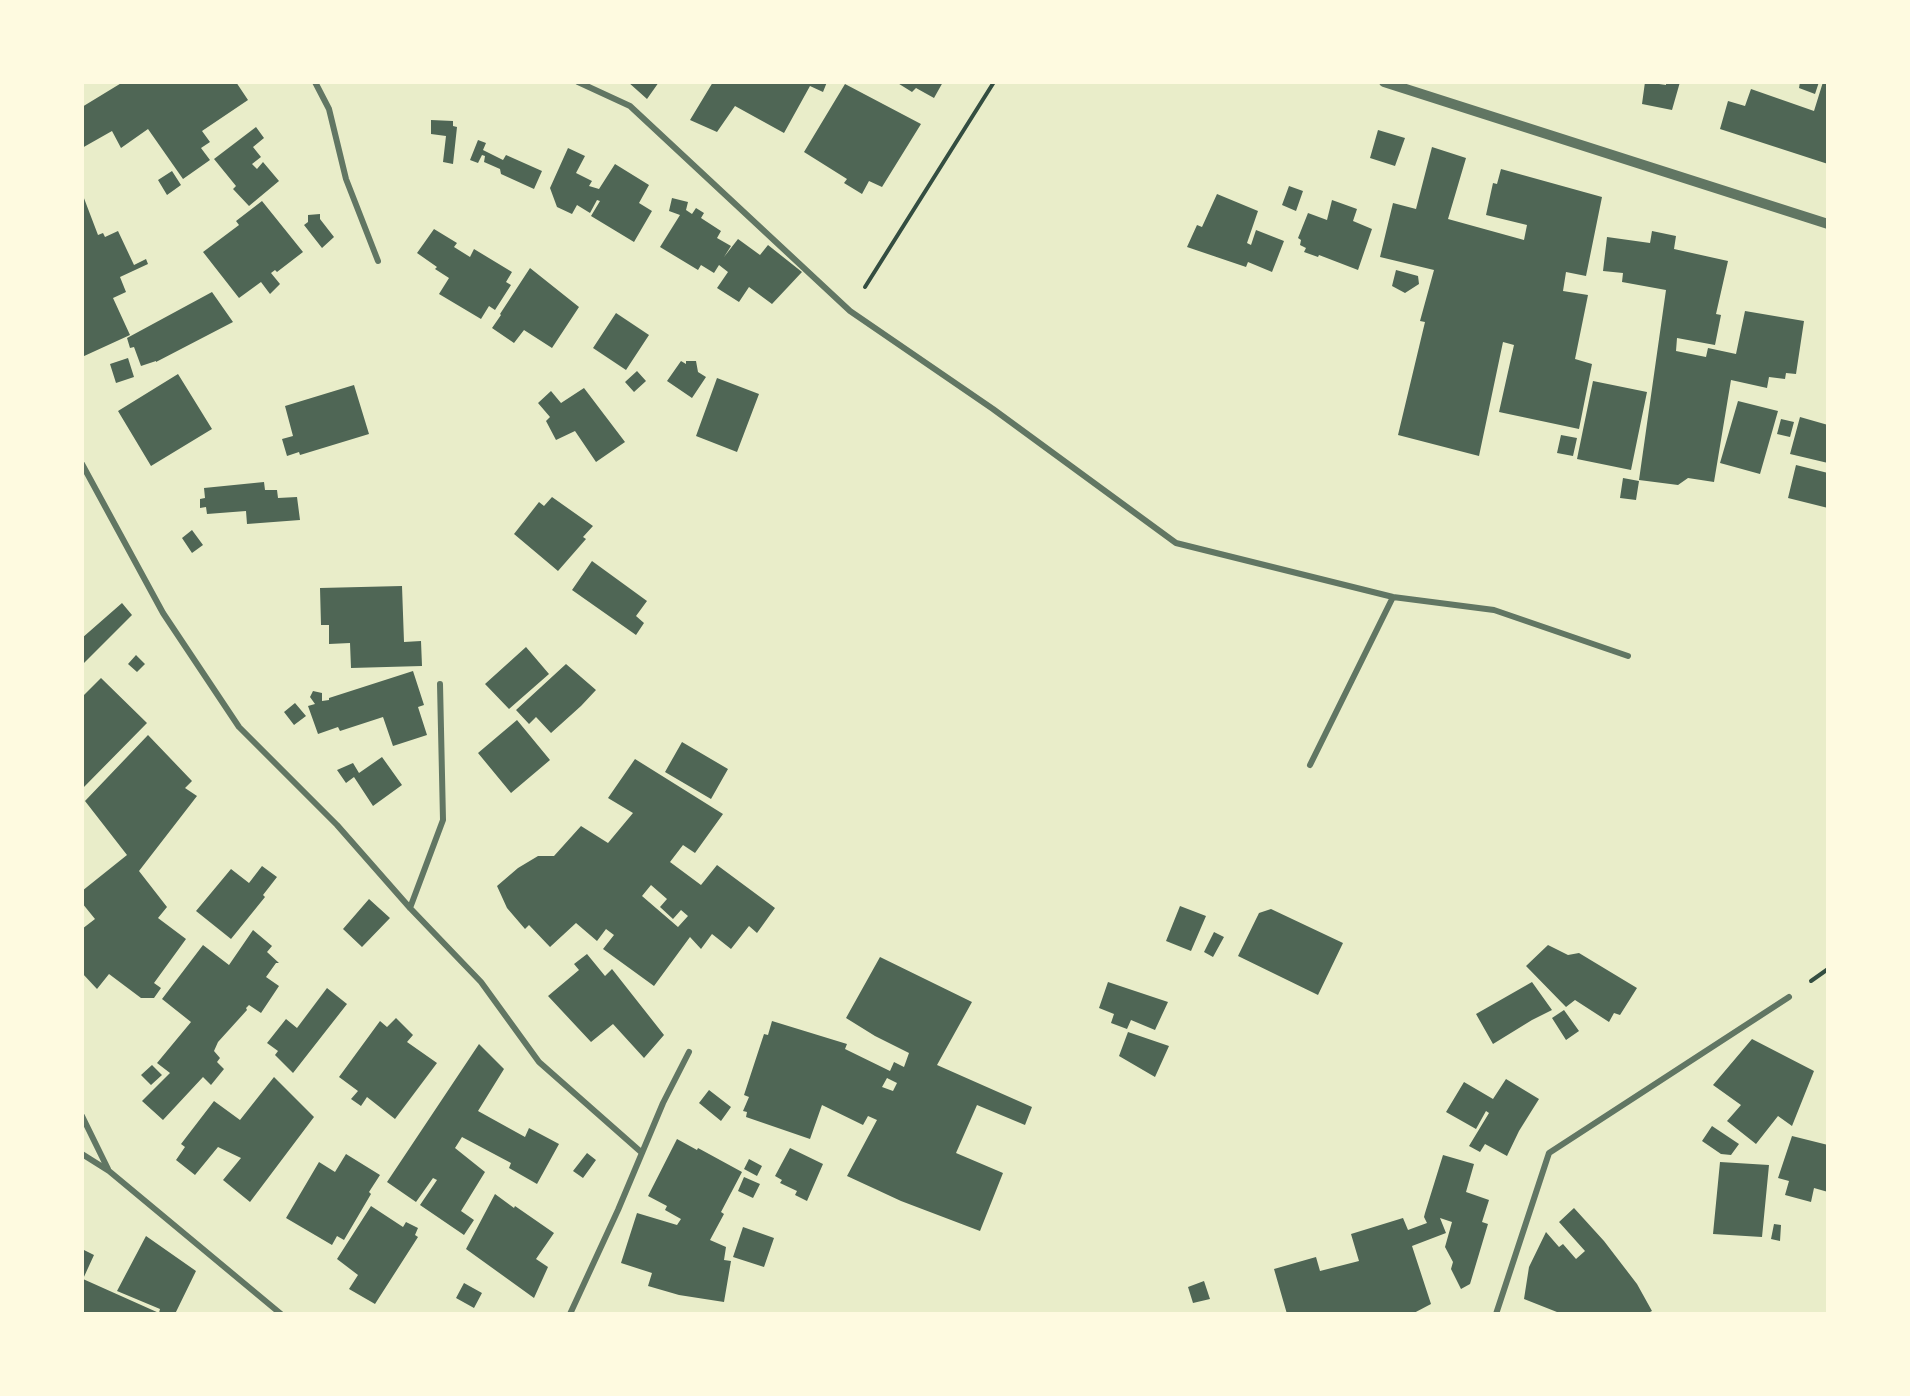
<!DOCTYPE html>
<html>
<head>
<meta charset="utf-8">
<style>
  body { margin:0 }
  #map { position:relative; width:1910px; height:1396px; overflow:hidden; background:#e9edc9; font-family:"Varela Round",sans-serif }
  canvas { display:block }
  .frame { position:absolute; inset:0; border:84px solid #fefae0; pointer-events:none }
</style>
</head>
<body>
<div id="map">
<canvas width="1910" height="1396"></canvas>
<div class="frame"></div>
</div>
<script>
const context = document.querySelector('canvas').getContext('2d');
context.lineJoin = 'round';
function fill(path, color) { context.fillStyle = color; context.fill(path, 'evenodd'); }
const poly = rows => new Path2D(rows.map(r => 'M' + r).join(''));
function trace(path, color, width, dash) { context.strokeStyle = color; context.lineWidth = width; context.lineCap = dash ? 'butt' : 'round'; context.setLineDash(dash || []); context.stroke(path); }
const building = poly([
  [123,82,236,82,248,100,202,131,210,142,201,148,210,160,183,179,148,129,121,148,112,131,82,148,82,107],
  [628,82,659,82,647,99],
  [713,82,827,82,823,92,810,86,784,133,735,106,717,132,690,120],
  [896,82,943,82,934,98,916,88,912,92],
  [1645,82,1666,85,1666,82,1680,82,1672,110,1642,104],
  [1800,82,1819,82,1815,94,1799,88],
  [1823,82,1828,82,1828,164,1720,129,1728,101,1745,106,1751,89,1814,111],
  [845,84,921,124,882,187,869,181,862,194,844,183,847,179,804,152],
  [431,120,453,121,453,126,457,127,453,164,443,162,446,136,431,134],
  [256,127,264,138,253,147,261,157,252,164,257,169,263,162,279,181,249,206,233,189,236,186,214,159],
  [1378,130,1405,138,1395,166,1370,158],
  [478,140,486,143,483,150,503,160,506,155,542,171,534,189,501,174,500,169,484,162,485,156,482,155,478,163,470,160],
  [1432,147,1466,158,1448,219,1524,240,1527,225,1486,215,1493,183,1497,184,1501,169,1602,197,1586,276,1566,272,1563,291,1588,295,1575,359,1592,364,1579,429,1499,412,1514,345,1503,342,1479,456,1398,435,1425,322,1420,321,1434,270,1380,257,1393,203,1416,209],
  [568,148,585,156,576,173,592,181,589,186,599,189,615,164,649,185,639,203,652,211,634,242,591,216,600,201,597,200,590,213,577,205,572,214,557,207,550,188],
  [172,171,181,185,167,195,158,180],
  [1289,186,1303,191,1296,211,1282,205],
  [82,193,98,235,103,233,105,237,118,231,134,265,146,259,148,264,120,277,126,292,113,298,130,335,82,357],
  [1217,194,1258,211,1247,243,1251,245,1256,230,1284,241,1272,272,1248,262,1246,267,1187,247,1197,225,1202,227],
  [672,198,688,202,686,210,692,214,696,208,704,213,701,218,721,231,717,238,731,246,724,257,738,239,760,255,768,245,802,272,772,304,749,287,739,302,717,288,728,272,719,265,714,273,701,265,698,270,660,247,680,215,669,211],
  [1332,200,1357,209,1353,221,1372,229,1358,270,1319,255,1318,257,1304,252,1306,248,1300,245,1301,240,1298,238,1308,213,1327,220],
  [262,201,303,252,277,272,275,270,271,273,280,284,270,294,261,282,239,298,203,252,239,225,236,221],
  [320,214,320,219,334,237,322,248,304,225,308,222,308,215],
  [434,229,457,243,454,247,470,257,474,249,512,272,506,282,511,285,495,310,489,306,481,319,439,294,449,278,435,269,437,267,417,253],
  [1652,231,1676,236,1674,249,1728,261,1716,314,1721,315,1715,345,1677,338,1676,351,1706,357,1708,348,1736,354,1745,311,1804,321,1796,374,1786,373,1785,379,1769,377,1767,388,1731,380,1714,482,1688,478,1678,485,1639,480,1666,290,1622,282,1623,273,1603,271,1607,237,1650,243],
  [530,268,579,307,552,348,524,330,514,343,492,328,501,315,500,314],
  [1396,270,1418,276,1419,284,1405,293,1392,286],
  [212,292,233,322,156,362,156,361,141,366,134,347,130,348,127,338],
  [616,313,649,335,626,370,593,348],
  [128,358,134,377,116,383,110,364],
  [681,361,686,364,686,361,696,361,698,372,706,377,692,398,667,381],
  [637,371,646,381,634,392,625,382],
  [178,374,212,429,151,466,118,411],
  [717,378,759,394,737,452,696,436],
  [1593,381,1647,392,1631,470,1577,459],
  [354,385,369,434,300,455,299,452,287,456,282,439,293,436,285,406],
  [584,388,625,442,596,462,575,431,556,440,546,421,550,417,538,403,551,391,561,403],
  [1738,401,1778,411,1760,474,1720,463],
  [1800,417,1828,425,1828,463,1790,454],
  [1781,419,1794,422,1790,437,1777,434],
  [1561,435,1577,438,1573,456,1557,453],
  [1796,465,1828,473,1828,508,1788,498],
  [1623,478,1639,481,1636,500,1620,498],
  [264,482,265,490,277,490,278,498,297,497,300,520,247,524,246,511,207,514,206,507,200,508,200,499,205,498,204,488],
  [552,497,593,526,583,537,586,539,558,571,514,534,539,502,544,506],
  [192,530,203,545,192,553,182,538],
  [592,561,647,601,636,616,644,623,636,635,572,590],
  [402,586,404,642,421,641,422,666,351,668,350,643,329,644,329,625,321,625,320,588],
  [122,603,132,615,82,665,82,638],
  [526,647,549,674,509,709,485,684],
  [136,655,145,664,137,672,128,664],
  [566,664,596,690,581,706,551,733,536,717,529,724,516,710],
  [413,671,424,705,418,707,427,735,393,746,383,717,340,731,338,727,318,734,308,706,315,704,310,697,313,691,322,693,322,701,329,700,329,698],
  [101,678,147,723,82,789,82,697],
  [295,703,306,716,294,725,284,712],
  [517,720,550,760,511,793,478,753],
  [148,735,192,781,185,788,197,796,139,871,167,907,158,918,186,939,154,983,161,988,154,998,141,998,109,974,97,989,82,973,82,929,95,919,82,903,82,891,127,855,85,801],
  [682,742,728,769,711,799,665,772],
  [382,757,402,785,373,806,354,777,346,783,337,770,353,763,359,773],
  [635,759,723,814,695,853,683,845,670,862,701,885,717,865,775,908,757,933,749,926,731,949,712,934,701,949,690,937,654,986,603,949,614,935,606,929,597,941,576,923,550,947,529,925,525,929,507,908,497,886,518,868,538,856,554,856,581,826,608,843,633,813,608,798],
  [651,885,667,899,660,907,673,919,681,910,688,916,678,927,642,896],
  [262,866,277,877,263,895,265,897,231,939,196,911,231,869,249,883],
  [369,899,390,918,362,947,343,929],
  [1180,906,1206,916,1191,951,1166,941],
  [1271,909,1343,943,1318,995,1238,956,1259,913],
  [253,930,272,946,267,952,279,963,276,963,266,977,279,986,261,1013,249,1005,246,1008,247,1010,218,1042,214,1051,220,1058,217,1062,224,1069,211,1085,203,1077,163,1120,142,1101,170,1073,157,1063,191,1022,162,999,203,945,229,965],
  [1214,932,1224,937,1213,957,1204,952],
  [1548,945,1568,955,1579,953,1637,988,1620,1015,1614,1013,1609,1022,1575,1000,1566,1007,1526,966],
  [587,954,605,976,612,969,664,1035,644,1058,613,1024,591,1042,548,996,579,970,574,964],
  [880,957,972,1002,937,1065,1032,1107,1025,1125,977,1105,956,1153,1003,1173,980,1231,901,1201,847,1176,877,1120,868,1116,863,1125,822,1105,810,1139,746,1117,747,1112,743,1111,749,1097,744,1095,764,1034,768,1035,772,1021,847,1044,845,1049,890,1071,894,1062,904,1067,909,1053,875,1036,846,1018],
  [887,1078,897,1083,893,1091,882,1087],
  [1108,982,1168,1002,1155,1030,1131,1020,1127,1029,1111,1023,1114,1014,1099,1008],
  [1532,982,1552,1010,1532,1020,1493,1044,1476,1014],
  [327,988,347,1004,293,1073,275,1055,278,1051,267,1043,286,1019,297,1028],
  [1564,1010,1579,1031,1566,1040,1552,1018],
  [396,1018,413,1035,407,1042,437,1063,395,1119,367,1097,361,1106,351,1099,358,1091,339,1077,380,1021,387,1027],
  [1128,1032,1169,1046,1155,1077,1119,1056],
  [1752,1039,1814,1071,1792,1126,1778,1116,1756,1144,1727,1121,1741,1105,1713,1085],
  [479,1044,504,1069,478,1111,525,1137,529,1128,559,1144,537,1184,509,1168,511,1163,462,1137,455,1148,485,1172,461,1211,474,1220,464,1235,420,1205,437,1180,433,1178,416,1202,387,1182],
  [152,1065,162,1075,151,1085,141,1075],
  [274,1077,314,1117,250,1202,223,1180,241,1158,218,1147,195,1175,176,1160,185,1147,181,1144,214,1101,240,1120],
  [1506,1079,1539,1099,1519,1131,1507,1156,1485,1144,1480,1152,1469,1146,1489,1113,1486,1111,1476,1129,1446,1112,1464,1082,1493,1099],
  [709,1090,731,1107,721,1121,699,1103],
  [1712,1126,1739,1144,1731,1155,1721,1154,1702,1141],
  [1792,1136,1828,1145,1828,1192,1814,1188,1811,1202,1785,1195,1789,1181,1778,1178],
  [677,1139,697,1150,698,1148,742,1172,721,1212,724,1214,710,1240,726,1247,724,1260,731,1261,724,1302,679,1295,648,1286,652,1273,621,1263,637,1213,677,1225,681,1219,665,1210,667,1206,648,1196],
  [790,1148,823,1164,807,1201,795,1195,797,1191,780,1183,782,1180,775,1176],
  [587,1153,596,1160,583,1178,573,1171],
  [346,1154,380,1175,369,1192,371,1194,344,1240,337,1236,332,1245,286,1218,319,1162,335,1172],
  [1443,1155,1474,1164,1466,1192,1489,1200,1482,1222,1488,1224,1470,1284,1461,1289,1451,1269,1453,1262,1445,1247,1452,1222,1440,1218,1446,1233,1412,1246,1431,1304,1412,1314,1287,1314,1274,1269,1316,1257,1320,1271,1359,1261,1351,1234,1403,1218,1408,1230,1427,1223,1424,1217,1425,1213],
  [749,1159,762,1166,757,1176,744,1169],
  [1720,1162,1769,1165,1762,1237,1713,1234],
  [744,1177,760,1184,753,1198,738,1191],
  [495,1194,514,1208,515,1206,554,1233,536,1259,548,1267,534,1298,466,1249],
  [371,1206,403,1227,406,1222,418,1228,415,1235,418,1237,375,1304,349,1289,358,1275,337,1259],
  [1574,1208,1604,1241,1637,1284,1652,1311,1646,1314,1562,1314,1524,1299,1529,1267,1546,1232,1559,1247,1563,1244,1576,1259,1585,1251,1559,1222],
  [1774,1224,1781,1225,1780,1241,1771,1239],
  [743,1227,774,1238,764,1267,733,1257],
  [146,1236,196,1271,175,1314,82,1314,82,1249,94,1255,83,1279,159,1313,160,1309,117,1291],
  [1204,1281,1210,1299,1193,1303,1188,1287],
  [464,1283,482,1293,474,1308,456,1298]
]);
const path = poly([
  [865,287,994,82],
  [1811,981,1828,969]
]);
const minor = poly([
  [315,82,329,109,346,179,378,261],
  [578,82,630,106,850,311,993,409,1176,543,1393,597,1494,610,1628,656],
  [82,464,163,613,239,727,337,825,410,908,481,982,539,1062,641,1152],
  [1310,765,1393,597],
  [410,908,443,820,440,684],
  [82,1116,108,1169],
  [82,1154,109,1171,281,1314],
  [570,1314,618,1210,663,1103,689,1052],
  [1496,1314,1549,1153,1789,997]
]);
const tertiary = poly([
  [1384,82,1828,224]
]);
fill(building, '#4f6655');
trace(path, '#344e41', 4);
trace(minor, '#617663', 6);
trace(tertiary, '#617663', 10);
</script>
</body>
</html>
